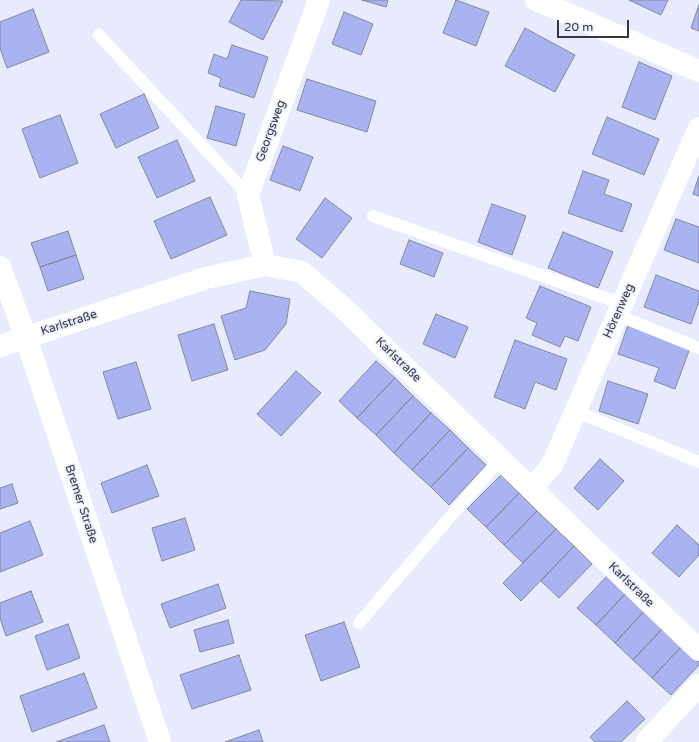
<!DOCTYPE html>
<html>
<head>
<meta charset="utf-8">
<style>
  body { margin:0 }
  #map { position:relative; width:699px; height:742px; overflow:hidden; background:#e8ebfd; font-family:"Varela Round",sans-serif }
  canvas { display:block }
  .scale { position:absolute; left:557px; top:20px; width:72px; height:18px; box-sizing:border-box; border:2px solid #37383f; border-top:0; padding-left:5px; font-size:12px; line-height:14px; white-space:nowrap; color:#37383f; -webkit-text-stroke:3px #e8ebfd; paint-order:stroke }
</style>
</head>
<body>
<div id="map">
<canvas width="699" height="742"></canvas>
<div class="scale">20 m</div>
</div>
<script>
const context = document.querySelector('canvas').getContext('2d');
context.lineJoin = 'round';
function fill(path, color) { context.fillStyle = color; context.fill(path, 'evenodd'); }
const poly = rows => new Path2D(rows.map(r => 'M' + r).join(''));
function trace(path, color, width, dash) { context.strokeStyle = color; context.lineWidth = width; context.lineCap = dash ? 'butt' : 'round'; context.setLineDash(dash || []); context.stroke(path); }
function drawText(font, color, halo, rows, align = 'center') {
  context.font = font + ' "Varela Round",sans-serif'; context.lineWidth = 3; context.setLineDash([]); context.textBaseline = 'middle'; context.strokeStyle = halo; context.fillStyle = color; for (const [text, x, y, turn = 0] of rows) {
    context.save(); context.translate(x, y); context.rotate((+turn || 0) * Math.PI / 180); context.textAlign = isNaN(turn) ? turn : align; if (halo) context.strokeText(text, 0, 0); context.fillText(text, 0, 0); context.restore();
  }
}
const building = poly([
  [241,0,283,1,263,40,229,22,241,0],
  [362,0,388,0,386,7,362,0],
  [456,0,489,12,476,46,443,33,456,0],
  [629,0,668,0,661,15,629,0],
  [699,5,699,31,691,28,699,5],
  [33,9,49,52,7,68,0,48,0,22,33,9],
  [344,12,373,24,361,55,332,44,344,12],
  [525,28,575,55,555,92,505,66,525,28],
  [232,45,268,57,254,98,219,86,221,78,208,73,214,54,227,59,232,45],
  [639,62,672,76,655,120,622,107,639,62],
  [307,79,376,101,367,132,297,110,307,79],
  [144,94,159,128,116,148,100,114,144,94],
  [216,106,245,114,236,146,207,138,216,106],
  [60,115,78,163,40,178,22,129,60,115],
  [607,117,659,139,644,175,592,154,607,117],
  [177,140,195,181,157,198,138,157,177,140],
  [283,146,313,157,300,191,270,180,283,146],
  [583,171,609,180,604,194,632,204,622,232,568,213,583,171],
  [699,176,699,196,693,194,699,176],
  [210,197,227,235,171,259,154,221,210,197],
  [325,198,352,218,322,258,296,239,325,198],
  [492,204,526,216,512,255,478,242,492,204],
  [676,219,699,227,699,263,664,250,676,219],
  [68,231,76,255,40,267,31,243,68,231],
  [563,232,613,252,598,288,548,268,563,232],
  [409,240,443,253,434,277,400,264,409,240],
  [76,255,84,279,48,291,40,267,76,255],
  [656,275,699,291,699,301,691,324,644,307,656,275],
  [540,286,591,307,578,341,565,336,560,347,532,335,537,323,526,318,540,286],
  [250,291,290,299,286,324,265,350,235,360,221,316,246,308,250,291],
  [436,314,468,327,455,358,423,344,436,314],
  [214,324,228,370,192,381,178,335,214,324],
  [628,325,690,348,675,389,654,381,659,368,618,354,628,325],
  [515,340,567,359,556,390,535,382,525,409,494,397,515,340],
  [376,361,395,378,357,418,339,401,376,361],
  [136,362,151,409,118,419,103,372,136,362],
  [296,371,321,393,281,436,257,414,296,371],
  [395,378,413,396,376,435,357,418,395,378],
  [608,381,648,394,638,424,599,411,608,381],
  [413,396,431,413,394,453,376,435,413,396],
  [431,413,450,430,412,470,394,453,431,413],
  [450,430,468,448,431,487,412,470,450,430],
  [468,448,486,465,449,505,431,487,468,448],
  [600,459,624,481,598,510,574,488,600,459],
  [147,465,159,496,112,513,101,483,147,465],
  [501,475,519,493,486,527,467,509,501,475],
  [12,484,18,503,0,509,0,488,12,484],
  [519,493,537,511,504,545,486,527,519,493],
  [537,511,556,529,523,563,504,545,537,511],
  [185,518,195,550,162,561,152,528,185,518],
  [30,521,43,555,0,572,0,533,30,521],
  [677,525,699,545,699,555,679,577,652,553,677,525],
  [556,529,574,546,521,601,503,583,556,529],
  [574,546,592,564,559,598,541,581,574,546],
  [607,576,626,593,596,625,577,608,607,576],
  [218,584,226,608,170,628,161,604,218,584],
  [31,591,43,622,6,636,0,618,0,603,31,591],
  [626,593,644,611,615,643,596,625,626,593],
  [644,611,663,628,633,660,615,643,644,611],
  [228,620,234,643,200,652,194,630,228,620],
  [344,622,360,667,321,681,305,635,344,622],
  [68,624,80,658,47,670,35,636,68,624],
  [663,628,682,646,652,678,633,660,663,628],
  [682,646,699,662,699,665,671,695,652,678,682,646],
  [239,655,251,690,192,709,180,675,239,655],
  [84,673,97,708,32,732,20,696,84,673],
  [627,701,645,719,621,742,595,742,590,737,627,701],
  [104,725,110,742,56,742,104,725],
  [259,730,263,742,225,742,259,730]
]);
const service = poly([
  [99,35,248,195],
  [373,216,622,304],
  [617,315,699,348],
  [575,411,699,462],
  [359,623,500,459]
]);
const minor = poly([
  [536,0,699,71],
  [265,265,248,195,319,0],
  [0,346,206,278,265,265,302,272,340,305,699,650],
  [531,489,552,465,699,128],
  [646,742,699,685]
]);
const tertiary = poly([
  [0,267,26,338,160,742]
]);
const streetNames = [
  ["Georgsweg",271,131,-70],
  ["Hörenweg",619,311,-66],
  ["Karlstraße",69,323,-18],
  ["Karlstraße",398,360,44],
  ["Bremer Straße",81,504,72],
  ["Karlstraße",631,585,44]
];
fill(building, '#aab3f2');
trace(building, '#858898', 1);
trace(service, '#fff', 12);
trace(minor, '#fff', 22);
trace(tertiary, '#fff', 22);
drawText('12px', '#37383f', '#e8ebfd', streetNames);
</script>
</body>
</html>
